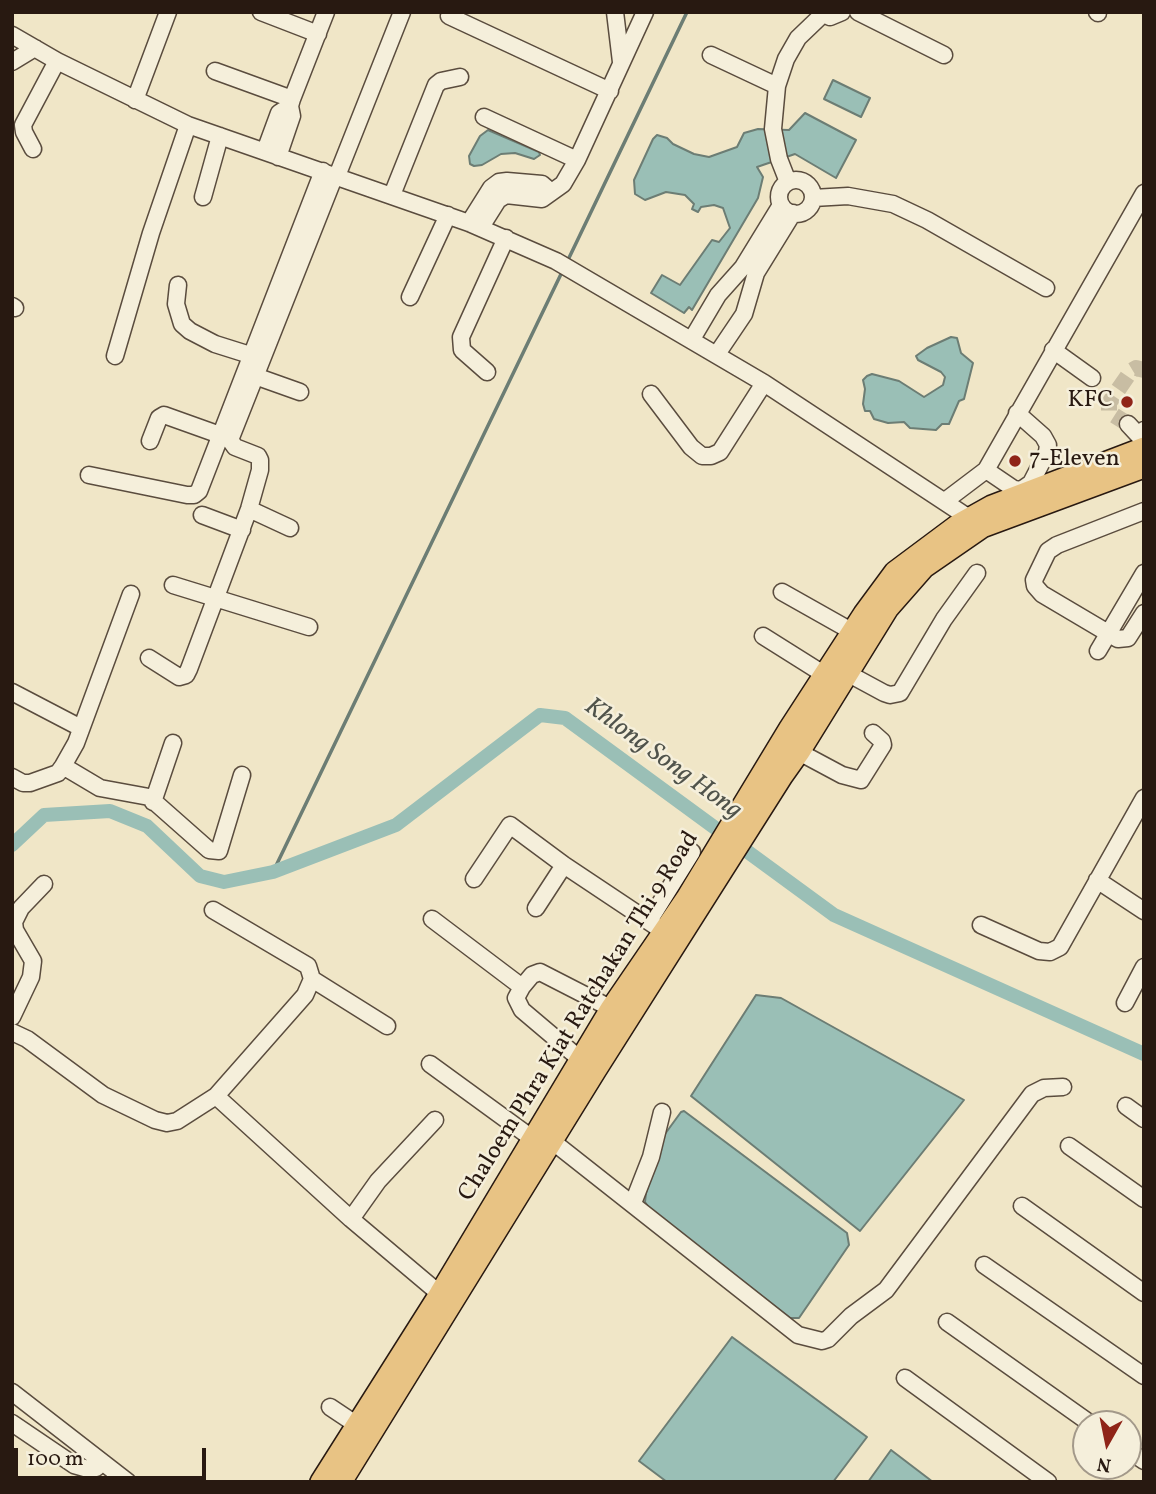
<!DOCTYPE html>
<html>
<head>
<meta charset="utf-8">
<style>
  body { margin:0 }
  #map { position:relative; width:1156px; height:1494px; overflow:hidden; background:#f0e6c7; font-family:Vollkorn,serif }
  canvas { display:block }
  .frame { position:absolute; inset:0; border:14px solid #281911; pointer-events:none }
  .north { position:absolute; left:1072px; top:1410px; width:70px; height:70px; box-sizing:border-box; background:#f5efdb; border:2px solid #a3998a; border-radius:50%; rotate:189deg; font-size:19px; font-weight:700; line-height:28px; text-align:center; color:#281911 }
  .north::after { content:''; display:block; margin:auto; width:24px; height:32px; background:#8f2418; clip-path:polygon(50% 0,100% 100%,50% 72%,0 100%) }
  .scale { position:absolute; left:14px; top:1448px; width:192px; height:32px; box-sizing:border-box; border:4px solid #281911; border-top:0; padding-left:9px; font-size:21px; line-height:24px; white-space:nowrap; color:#281911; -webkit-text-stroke:5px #f5efdb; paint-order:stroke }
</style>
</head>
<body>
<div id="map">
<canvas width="1156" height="1494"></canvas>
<div class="frame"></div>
<div class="north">N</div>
<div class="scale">100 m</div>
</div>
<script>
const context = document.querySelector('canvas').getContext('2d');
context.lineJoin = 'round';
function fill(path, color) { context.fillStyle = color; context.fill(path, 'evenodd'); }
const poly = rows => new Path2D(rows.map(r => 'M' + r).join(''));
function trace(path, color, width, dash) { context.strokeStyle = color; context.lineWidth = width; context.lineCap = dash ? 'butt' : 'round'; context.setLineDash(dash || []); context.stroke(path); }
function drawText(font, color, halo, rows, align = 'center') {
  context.font = font + ' Vollkorn,serif'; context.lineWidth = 5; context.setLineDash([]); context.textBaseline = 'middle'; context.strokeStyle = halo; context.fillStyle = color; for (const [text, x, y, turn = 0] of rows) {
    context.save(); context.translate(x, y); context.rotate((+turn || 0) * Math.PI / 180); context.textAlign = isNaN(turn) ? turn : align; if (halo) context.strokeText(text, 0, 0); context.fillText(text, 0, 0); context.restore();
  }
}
const water = poly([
  [833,80,870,98,861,117,824,99,833,80],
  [805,113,856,140,836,178,795,154,757,167,763,177,758,198,692,310,689,307,684,313,651,293,662,275,680,285,712,240,719,242,730,228,723,208,714,205,701,207,698,212,692,209,694,204,685,195,666,192,645,200,635,194,634,180,653,139,657,135,667,138,673,144,694,154,709,157,737,147,744,133,758,129,789,130,805,113],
  [488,130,539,152,540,155,534,159,515,153,501,154,482,165,474,166,470,164,469,156,480,136,488,130],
  [951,337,957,338,961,353,973,363,964,399,959,401,949,424,942,424,936,430,910,428,904,422,888,423,874,419,870,411,865,411,863,404,865,389,863,380,867,376,872,374,899,381,924,397,943,385,945,377,941,372,918,360,916,356,927,348,951,337],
  [756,995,781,998,964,1100,860,1231,691,1096,756,995],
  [684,1111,847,1233,849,1245,799,1318,790,1318,649,1208,645,1202,646,1193,665,1134,681,1112,684,1111],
  [732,1337,867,1437,833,1482,667,1482,639,1461,732,1337],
  [891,1450,933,1482,868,1482,891,1450]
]);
const stream = poly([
  [567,262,687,12],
  [273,872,562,272]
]);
const canal = poly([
  [12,845,44,815,110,811,147,826,200,876,224,882,273,872,396,825,540,715,565,718,834,915,1144,1054]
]);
const minorTunnel = poly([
  [1128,424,1109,412,1109,403,1131,371,1136,368,1144,370]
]);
const minor = poly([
  [261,12,318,34],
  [615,12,621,62],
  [820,12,830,17,842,12],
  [858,12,944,55],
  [1097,12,1098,13],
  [449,16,610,91],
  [12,35,57,61,188,125,469,223,556,261,764,383,969,518],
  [711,55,777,86],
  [12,62,35,48],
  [215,71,292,99],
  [135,100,168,12],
  [484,117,577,160],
  [33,149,24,132,23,125,57,61],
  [265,151,279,113,290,106],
  [278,157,292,116,290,106,292,99,326,12],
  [337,176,402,12],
  '779 197a17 17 0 1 1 34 0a17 17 0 1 1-34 0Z',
  [788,182,779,159,773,129,777,86,786,59,798,38,822,15],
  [392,195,436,85,441,81,460,77],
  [203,197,220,136],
  [813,198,848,196,893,204,927,220,1046,288],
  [469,223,491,188,499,182,507,181,542,184,550,191],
  [481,227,498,200,506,195,542,199,563,184,577,160,645,12],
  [178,285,176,304,182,324,190,331,215,344,250,355],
  [410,297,448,215],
  [12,306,15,308],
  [692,339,718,295,743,267,781,205],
  [1053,350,1092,378],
  [717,354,744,314,756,273,793,213],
  [115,356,151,233,188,125],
  [487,372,462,350,461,337,506,238],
  [255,376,300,392],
  [651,394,691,447,702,456,711,456,720,452,764,383],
  [1128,424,1141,438],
  [150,441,159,418,164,415,220,435],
  [1140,450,1144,430],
  [986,470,1014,489,1021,490,1031,483,1047,452,1048,445,1043,436,1017,413],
  [89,475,187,495,194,495,199,491,323,171],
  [945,501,986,470,1144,193],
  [249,509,290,528],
  [1144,511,1057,545,1048,551,1034,580,1035,586,1042,594,1118,639,1128,638,1144,613],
  [202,515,242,530],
  [173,585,309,627],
  [782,592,853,632],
  [763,636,825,675],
  [1098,651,1144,573],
  [149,658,179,677,186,675,189,669,249,509,260,470,260,460,258,456,235,447,230,440,335,175],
  [847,673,884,693,890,695,900,693,944,619,977,573],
  [12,692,81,728],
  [799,752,842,775,861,780,883,745,882,741,873,733],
  [63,766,100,788,149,797,209,850,219,851,242,775],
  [12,777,23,783,30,783,58,773,63,766,76,743,131,594],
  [153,802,173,743],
  [474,879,510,825,564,865,663,931],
  [1097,880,1144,911],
  [536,908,564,865],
  [432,919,522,987],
  [649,921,692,852],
  [981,925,1039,951,1050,952,1060,947,1144,798],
  [312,979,387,1026],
  [1125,1003,1144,967],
  [12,1017,31,977,33,961,15,930,14,922,21,908,44,884],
  [12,1032,27,1039,103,1095,155,1120,167,1123,177,1121,216,1096,305,995,312,979,308,966,213,910],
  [430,1064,533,1139],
  [587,1065,522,1010,516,998,522,987,532,975,540,972,620,1013],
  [216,1096,351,1219,440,1294],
  [1126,1106,1144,1119],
  [552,1141,798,1335,822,1341,828,1339,851,1316,886,1290,1032,1094,1044,1088,1063,1087],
  [1069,1146,1144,1199],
  [633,1203,651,1157,662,1112],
  [1022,1206,1144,1293],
  [351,1219,378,1181,435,1120],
  [984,1265,1144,1376],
  [947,1322,1091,1424],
  [905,1378,1048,1482],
  [12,1392,128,1482],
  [330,1407,357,1425],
  [12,1423,74,1465,88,1469,96,1468,102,1462],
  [1128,1450,1144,1461]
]);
const major = poly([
  [321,1482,440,1294,611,1009,687,898,790,728,864,614,895,572,958,525,992,506,1144,448],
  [341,1482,595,1071,782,776,799,752,888,608,924,567,982,527,1144,467]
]);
const markers = [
  [1127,402,7,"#8f2418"],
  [1015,461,7,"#8f2418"]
];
const poiNames = [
  ["KFC",1113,402],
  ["7-Eleven",1029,461,"left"]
];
const streetNames = [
  ["Chaloem Phra Kiat Ratchakan Thi 9 Road",580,1017,-58]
];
const waterNames = [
  ["Khlong Song Hong",662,760,36]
];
fill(water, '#9abfb6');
trace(water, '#6c7d74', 2);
trace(stream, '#6c7d74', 3.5);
trace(canal, '#9abfb6', 14);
trace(minorTunnel, '#c8bda3', 16, [16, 8]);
trace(minor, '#5a4c3e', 19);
trace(major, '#281911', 24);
trace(minor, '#f5efdb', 16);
trace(major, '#e8c384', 21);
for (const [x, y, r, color] of markers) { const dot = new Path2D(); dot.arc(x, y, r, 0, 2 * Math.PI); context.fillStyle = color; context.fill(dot); trace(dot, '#f5efdb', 2.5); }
drawText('24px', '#281911', '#f5efdb', poiNames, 'right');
drawText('24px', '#281911', '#f5efdb', streetNames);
drawText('italic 26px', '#50534b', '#f5efdb', waterNames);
</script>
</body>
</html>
